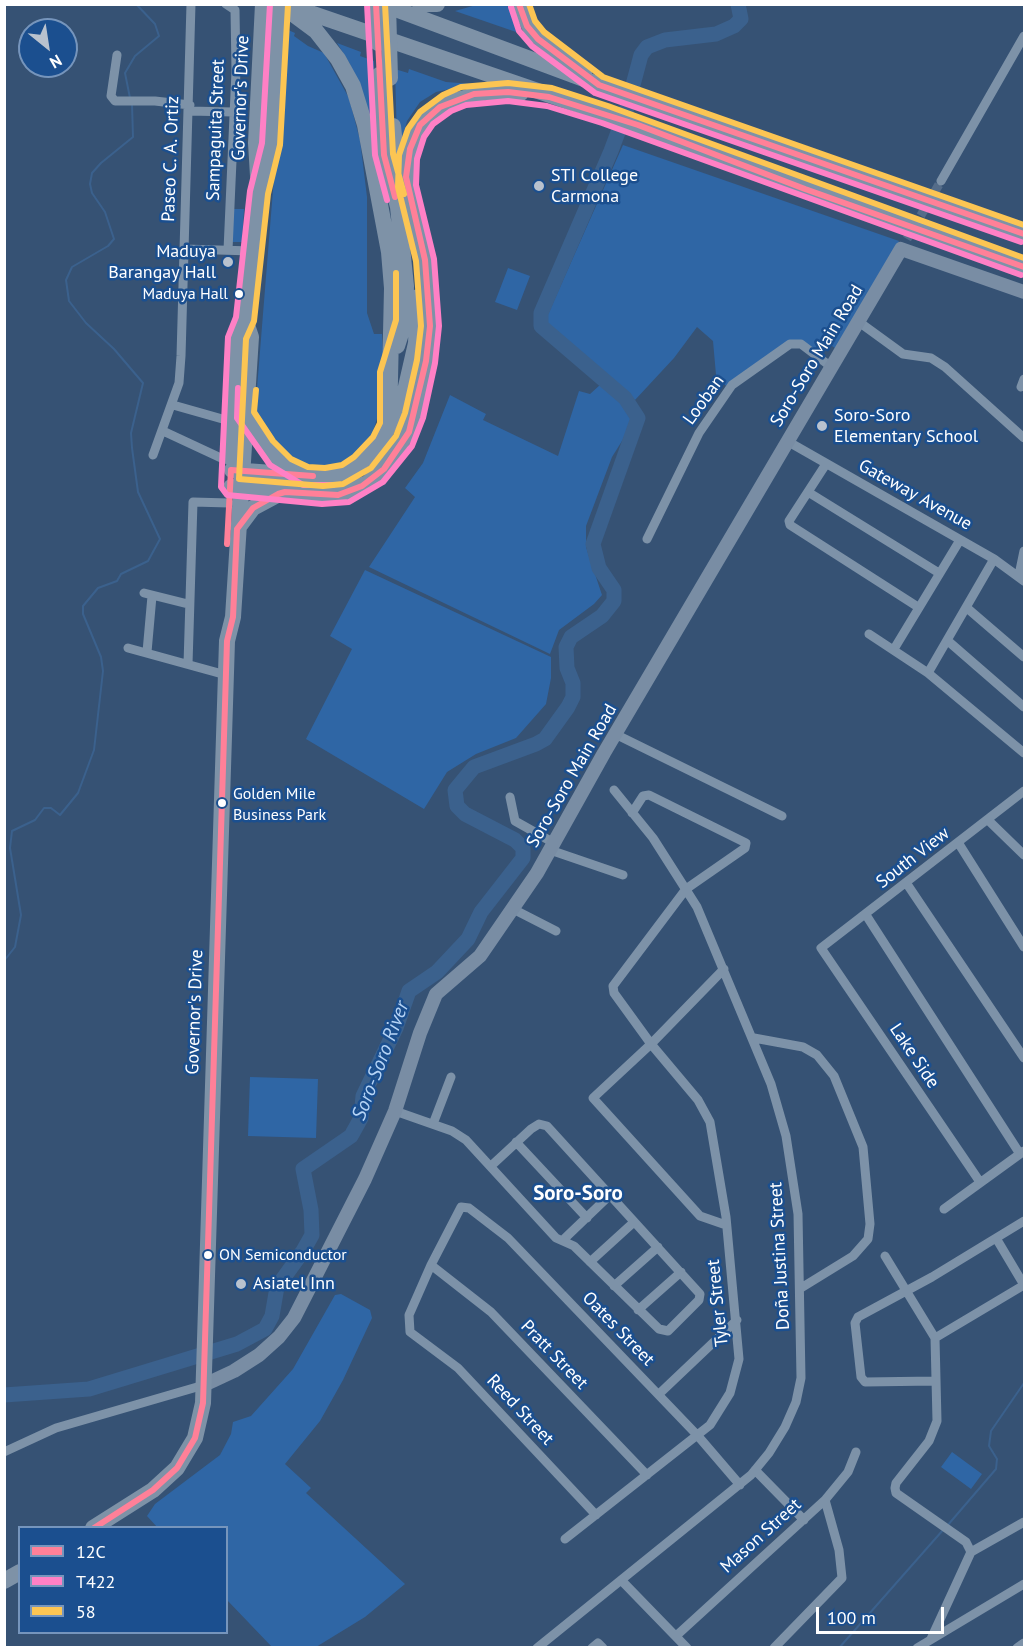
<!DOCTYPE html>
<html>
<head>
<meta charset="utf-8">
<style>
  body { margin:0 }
  #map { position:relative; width:1029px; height:1652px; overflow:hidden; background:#365274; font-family:"PT Sans",sans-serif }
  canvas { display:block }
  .frame { position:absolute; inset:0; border:6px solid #fff; pointer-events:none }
  .legend { position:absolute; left:18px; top:1526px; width:210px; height:108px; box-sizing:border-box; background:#1b4f8f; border:2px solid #7695bc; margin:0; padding:8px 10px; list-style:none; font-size:18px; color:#fff }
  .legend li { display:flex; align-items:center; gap:12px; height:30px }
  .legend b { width:30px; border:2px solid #7695bc }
  .north { position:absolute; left:18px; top:18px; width:60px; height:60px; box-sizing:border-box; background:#1b4f8f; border:2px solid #7695bc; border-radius:50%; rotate:150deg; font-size:16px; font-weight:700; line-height:24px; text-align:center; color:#fff }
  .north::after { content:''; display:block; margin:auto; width:21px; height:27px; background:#b9c2ce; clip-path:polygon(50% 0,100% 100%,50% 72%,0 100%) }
  .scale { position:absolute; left:816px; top:1607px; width:128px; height:27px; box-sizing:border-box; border:3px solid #fff; border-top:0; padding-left:8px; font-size:18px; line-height:21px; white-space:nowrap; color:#fff; -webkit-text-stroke:4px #1b4f8f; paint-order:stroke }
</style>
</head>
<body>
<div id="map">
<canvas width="1029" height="1652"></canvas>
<div class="frame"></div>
<ul class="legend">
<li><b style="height:8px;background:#ff8098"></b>12C</li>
<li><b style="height:8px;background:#ff80c5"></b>T422</li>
<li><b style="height:8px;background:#fcc553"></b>58</li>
</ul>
<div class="north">N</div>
<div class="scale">100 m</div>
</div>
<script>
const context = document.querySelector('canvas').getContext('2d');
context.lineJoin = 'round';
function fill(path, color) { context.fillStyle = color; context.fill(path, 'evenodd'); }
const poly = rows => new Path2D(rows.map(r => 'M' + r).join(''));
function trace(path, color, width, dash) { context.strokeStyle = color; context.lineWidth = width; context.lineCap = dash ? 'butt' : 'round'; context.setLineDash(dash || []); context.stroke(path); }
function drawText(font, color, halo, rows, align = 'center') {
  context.font = font + ' "PT Sans",sans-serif'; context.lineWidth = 5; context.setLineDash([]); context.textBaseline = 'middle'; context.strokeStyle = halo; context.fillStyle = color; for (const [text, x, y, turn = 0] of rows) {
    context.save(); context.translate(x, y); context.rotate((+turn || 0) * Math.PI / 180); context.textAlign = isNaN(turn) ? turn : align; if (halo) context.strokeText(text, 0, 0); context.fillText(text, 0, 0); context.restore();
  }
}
const green = poly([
  [476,5,508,5,519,33,455,11],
  [286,29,295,33,294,36,308,46,324,53,349,98,360,140,367,197,367,313,374,334,382,334,385,393,371,438,353,457,332,466,309,468,289,462,273,447,255,413],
  [337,43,361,52,360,56,374,61,375,154,350,64],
  [395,69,408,73,409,69,446,82,473,84,436,92,420,102,407,121,400,147,397,141],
  [623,145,899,241,838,350,829,344,821,356,800,342,726,386,716,375,713,341,697,327,674,358,635,400,554,331,545,321],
  [231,209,244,209,242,242,230,242],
  [508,268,530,276,517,310,495,302],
  [600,385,625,406,631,418,627,433,612,457,586,526,586,547,602,595,594,604,559,630,550,654,369,567,415,497,405,488,423,463,450,395,486,414,483,420,558,456,579,391,590,394],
  [365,570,551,657,551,678,546,704,516,738,476,754,447,772,424,809,306,739,352,649,330,636],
  [250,1077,318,1079,316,1138,248,1136],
  [341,1294,370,1310,372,1318,343,1380,320,1421,285,1464,311,1488,306,1493,405,1584,365,1617,316,1647,272,1647,227,1600,226,1528,157,1527,147,1516,155,1504,220,1455,231,1434,233,1422,251,1416,293,1369,335,1295],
  [952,1452,982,1474,971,1489,941,1467]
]);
const stream = poly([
  [104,4,111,4],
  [130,98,125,73,135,56,159,36,155,24,136,4],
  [4,961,15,947,21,915,10,848,12,831,35,820,44,808,51,808,60,815,78,793,94,750,103,671,101,657,83,614,83,606,98,588,117,581,121,574,148,561,160,539,138,492,132,448,131,433,143,383,114,349,86,323,69,301,66,280,72,267,108,246,114,239,105,212,92,193,90,184,92,173,101,163,133,137,132,104],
  [947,1526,996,1469,997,1459,989,1446,991,1431,1024,1383],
  [839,1648,943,1530]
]);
const river = poly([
  [4,1395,89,1389,237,1344,265,1329,272,1316,277,1287,303,1251,312,1235,311,1210,303,1169,351,1136,361,1118,363,1096,396,1028,409,991,437,972,468,939,481,912,523,858,523,848,515,840,465,814,457,806,455,790,474,767,536,744,545,739,568,707,573,697,573,683,567,668,566,647,571,637,602,616,614,601,614,590,599,568,593,544,638,418,625,398,541,326,541,313,611,151,626,111,641,55,647,47,665,40,716,34,734,26,741,19,738,4]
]);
const streetTunnel = poly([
  [907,239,941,181]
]);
const street = poly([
  [226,4,235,10,236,71,228,250],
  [117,55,111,96,115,101,155,101,190,105],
  [189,111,234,112],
  [941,181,1024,36],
  [184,249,252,251],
  [859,322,903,354,931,358,945,367,1024,438],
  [1021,387,1024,379],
  [173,405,233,422],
  [163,431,221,458,231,460],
  [787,441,994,559,1024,581],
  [153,455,179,383,181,356,191,4],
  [826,464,789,521,790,525,918,607],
  [808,492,939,573],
  [647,539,699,433,732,385,790,344,801,344,830,366],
  [1019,575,1024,551],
  [144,593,188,604],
  [967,608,1024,657],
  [869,634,928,673,1024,753],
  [948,641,1024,707],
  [128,648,226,675],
  [894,649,960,540],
  [147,652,152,596],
  [188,664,193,502,229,503],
  [928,673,994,559],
  [615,734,782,816],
  [510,797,515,821,554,843],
  [988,820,1024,855],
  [959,844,1024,947],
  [550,850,623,875],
  [907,884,1024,1058],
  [513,909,556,931],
  [866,915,1020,1154],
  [724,969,651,1044,593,1098,700,1216,726,1225],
  [754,1038,803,1047,817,1055,834,1076,863,1147,870,1224,868,1239,853,1256,801,1288],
  [395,1111,452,1131,466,1140,556,1238,574,1246,659,1329,668,1331,699,1300,700,1294,547,1126,539,1124,531,1129,491,1166],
  [433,1124,451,1077],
  [516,1142,587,1218],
  [980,1182,821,948,1024,791],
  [944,1209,1024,1151],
  [996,1238,1024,1285],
  [563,1240,610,1195],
  [885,1256,935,1338,937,1421,929,1441,896,1483,895,1488,896,1493,966,1542,971,1552],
  [590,1262,634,1222],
  [431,1265,491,1312,647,1475],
  [614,1286,658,1247],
  [638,1310,681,1272],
  [935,1338,1024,1285],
  [935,1381,865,1382,861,1377,855,1323,858,1317,932,1277,1024,1221],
  [659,1394,737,1320],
  [4,1452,56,1428,204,1385],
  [755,1470,804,1520],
  [596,1515,458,1368,410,1332,409,1315,431,1265,461,1207,469,1208,508,1238,698,1436,740,1485],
  [565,1539,710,1425,730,1393,739,1359,726,1217,710,1122,698,1100,651,1044,614,993,613,986,686,889,745,848,746,843,649,795,643,796,632,813],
  [621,1580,687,1648],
  [676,1636,825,1500,848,1472,856,1452],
  [931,1639,971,1552,1024,1522],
  [537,1648,751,1475,769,1453,785,1427,796,1402,801,1378,798,1214,786,1136,771,1084,697,907,653,838,614,790],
  [592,1648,598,1643,603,1648],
  [774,1648,842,1578,839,1550,825,1500],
  [917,1648,1024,1584],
  [1017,1648,1024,1643]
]);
const secondary = poly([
  [204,1385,234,1371,259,1355,279,1337,294,1318,365,1179,395,1111,420,1033,436,994,480,956,537,873,604,753,901,249,1024,292]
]);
const highway = poly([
  [284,4,605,114,1024,267],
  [382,4,643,101,1024,234],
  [420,4,437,4],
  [519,4,532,32,584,73],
  [289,11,316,31,338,59,353,86,365,125,389,252,392,288,389,425],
  [379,75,384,155,398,207,406,286,405,321,397,346],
  [393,126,396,154,405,176],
  [258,176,256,143,263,4],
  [398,207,410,236],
  [246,414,271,453,280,463,297,472],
  [231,458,237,337,245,319,259,192,271,144,279,4],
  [232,470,326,477,345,473,368,457,381,442,405,391,416,343,418,297],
  [231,487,338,495,368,483,391,460,412,424,430,337,425,260,406,177,413,141,426,118,447,103,486,92,521,93],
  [238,528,253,508,281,493],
  [93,1528,153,1490,177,1468,195,1438,203,1403,227,641,233,617,251,337,245,319],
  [4,1581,20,1572]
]);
const highwayBridge = poly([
  [376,4,378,43],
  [388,4,390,78]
]);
const bus1 = poly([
  [376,4,384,155,395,197],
  [519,4,527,26,538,39,599,85,1024,234],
  [227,544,231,470,313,476],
  [94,1528,153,1490,177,1468,195,1438,203,1403,227,641,233,617,237,529,253,508,278,494,285,492,338,495,362,486,384,469,409,432,426,361,430,326,425,260,406,177,410,149,420,125,440,107,474,94,508,92,549,97,638,125,805,189,1024,267]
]);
const bus2 = poly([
  [270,4,262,143,250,191,236,317,228,337,221,487,227,495,322,504,349,502,383,482,412,446,423,418,435,363,439,326,434,259,416,185,417,159,424,137,433,124,451,111,466,105,508,101,547,106,602,123,1021,275],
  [367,4,375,155,387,200],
  [511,7,519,31,532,46,595,93,1021,242],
  [238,388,237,418,270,465,303,485,333,485]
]);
const bus3 = poly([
  [385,4,393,154,404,194],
  [529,4,535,21,544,32,603,77,1024,225],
  [288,5,280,145,268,194,254,321,246,339,239,479,323,486,343,484,371,468,396,436,405,413,417,360,421,326,416,261,398,187,399,155,408,129,420,112,443,95,461,87,508,83,552,88,608,106,1024,258],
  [256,390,254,412,273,441,291,459,308,467,325,468,342,465,354,457,373,437,380,423,380,372,396,320,396,273]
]);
const markers = [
  [539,186,6,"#b9c2ce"],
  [228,262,6,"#b9c2ce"],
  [239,294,5,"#fff"],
  [822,426,6,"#b9c2ce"],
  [222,803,5,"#fff"],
  [208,1255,5,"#fff"],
  [241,1284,6,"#b9c2ce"]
];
const busNames = [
  ["Maduya Hall",228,294,"right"],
  ["Golden Mile",233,794],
  ["Business Park",233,815],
  ["ON Semiconductor",219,1255]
];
const streetNames = [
  ["Governor's Drive",241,98,-88],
  ["Sampaguita Street",216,130,-88],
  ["Paseo C. A. Ortiz",171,159,-88],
  ["Soro-Soro Main Road",817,356,-59],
  ["Looban",704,400,-54],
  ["Gateway Avenue",915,495,29],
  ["Soro-Soro Main Road",572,776,-60],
  ["South View",913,858,-38],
  ["Governor's Drive",195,1012,-88],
  ["Lake Side",914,1056,56],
  ["Doña Justina Street",780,1256,-93],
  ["Tyler Street",718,1303,-96],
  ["Oates Street",618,1329,46],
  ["Pratt Street",554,1355,46],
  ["Reed Street",520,1410,47],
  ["Mason Street",761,1536,-42]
];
const poiNames = [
  ["STI College",551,176],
  ["Carmona",551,197],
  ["Maduya",216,252,"right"],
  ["Barangay Hall",216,273,"right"],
  ["Soro-Soro",834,416],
  ["Elementary School",834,437],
  ["Asiatel Inn",253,1284]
];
const waterNames = [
  ["Soro-Soro River",381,1061,-69]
];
const quarterNames = [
  ["Soro-Soro",578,1194]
];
fill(green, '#2f66a5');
trace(stream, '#3b618d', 2);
trace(river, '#3b618d', 15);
trace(streetTunnel, '#546c89', 9, [9, 4.5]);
trace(street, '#7d92a8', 9);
trace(secondary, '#798da4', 14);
trace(highway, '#7e92a7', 16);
trace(highwayBridge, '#7e92a7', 16);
trace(bus1, '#ff8098', 6);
trace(bus2, '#ff80c5', 6);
trace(bus3, '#fcc553', 6);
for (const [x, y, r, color] of markers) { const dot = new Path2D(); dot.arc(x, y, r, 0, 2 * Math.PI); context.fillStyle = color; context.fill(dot); trace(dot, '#1b4f8f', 2); }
drawText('16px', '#fff', '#1b4f8f', busNames, 'left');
drawText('18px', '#fff', '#1b4f8f', streetNames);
drawText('18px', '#fff', '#1b4f8f', poiNames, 'left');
drawText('italic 20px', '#b5d3f5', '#1b4f8f', waterNames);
drawText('bold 21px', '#fff', '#1b4f8f', quarterNames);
</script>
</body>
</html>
